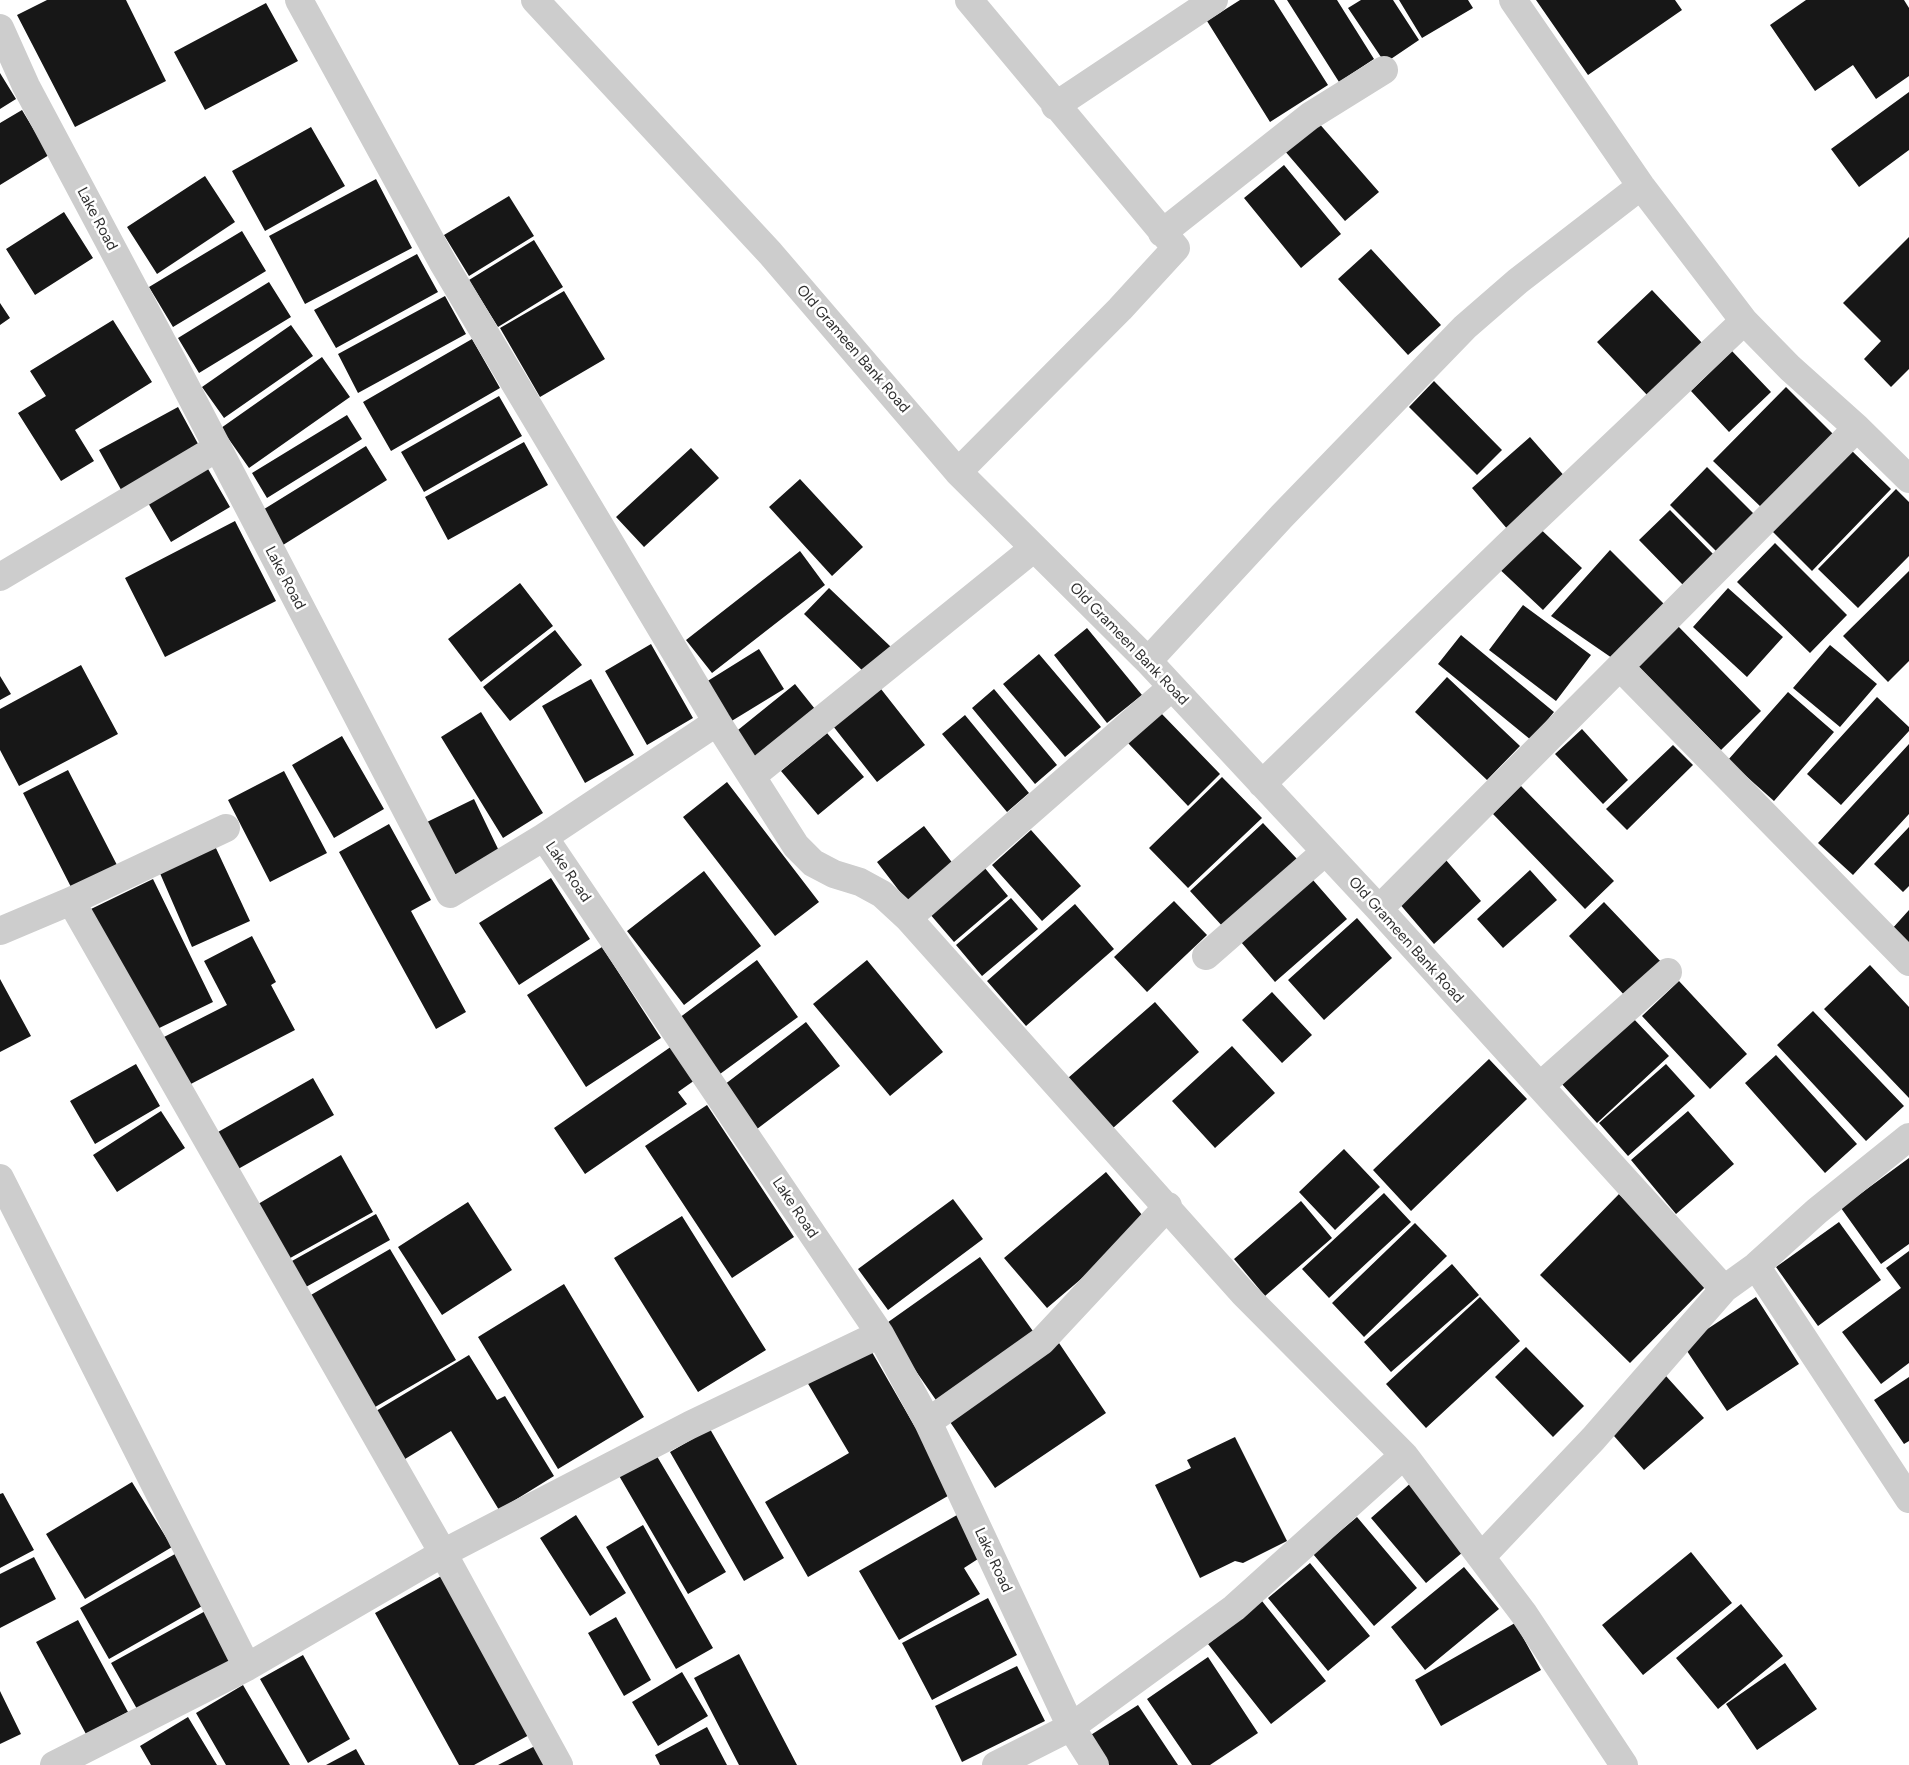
<!DOCTYPE html>
<html>
<head>
<meta charset="utf-8">
<style>
  body { margin:0 }
  canvas { display:block; background:#fff }
</style>
</head>
<body>
<canvas width="1909" height="1765"></canvas>
<script>
const context = document.querySelector('canvas').getContext('2d');
context.lineJoin = 'round';
function fill(path, color) { context.fillStyle = color; context.fill(path, 'evenodd'); }
const poly = rows => new Path2D(rows.map(r => 'M' + r).join(''));
function trace(path, color, width, dash) { context.strokeStyle = color; context.lineWidth = width; context.lineCap = dash ? 'butt' : 'round'; context.setLineDash(dash || []); context.stroke(path); }
function drawText(font, color, halo, rows, align = 'center') {
  context.font = font + ' Figtree,sans-serif'; context.lineWidth = 5; context.setLineDash([]); context.textBaseline = 'middle'; context.strokeStyle = halo; context.fillStyle = color; for (const [text, x, y, turn = 0] of rows) {
    context.save(); context.translate(x, y); context.rotate((+turn || 0) * Math.PI / 180); context.textAlign = isNaN(turn) ? turn : align; if (halo) context.strokeText(text, 0, 0); context.fillText(text, 0, 0); context.restore();
  }
}
const building = poly([
  [47,0,126,0,166,81,75,127,17,15],
  [1240,0,1274,0,1328,85,1270,122,1207,21],
  [1287,0,1337,0,1374,59,1339,82],
  [1361,0,1393,0,1419,40,1385,63,1348,8],
  [1399,0,1468,0,1473,8,1422,38],
  [1536,0,1675,0,1682,10,1588,75],
  [1806,0,1904,0,1909,8,1909,76,1876,99,1853,65,1815,91,1770,25],
  [266,3,298,61,205,110,174,52],
  [0,73,16,99,0,109],
  [1909,92,1909,150,1859,187,1831,149],
  [22,110,49,155,0,185,0,123],
  [1317,121,1379,192,1345,221,1284,150],
  [311,127,345,186,265,231,232,171],
  [1284,165,1341,234,1301,268,1244,198],
  [205,176,235,222,157,274,127,227],
  [376,179,412,248,305,304,269,236],
  [509,196,534,236,469,276,444,235],
  [64,212,93,258,35,295,6,249],
  [242,231,266,271,173,327,149,287],
  [1909,237,1909,369,1891,387,1864,359,1881,341,1843,303],
  [534,240,563,287,498,327,469,280],
  [1371,249,1441,325,1408,355,1338,279],
  [417,254,438,292,336,348,314,310],
  [269,282,291,317,199,373,178,338],
  [1652,290,1703,344,1648,396,1597,342],
  [564,291,605,359,540,397,500,328],
  [445,296,466,334,358,393,338,354],
  [0,303,10,318,0,325],
  [113,320,152,382,75,430,94,461,61,481,18,413,46,396,30,371],
  [291,325,313,356,224,418,202,387],
  [472,339,500,388,391,451,363,402],
  [1732,351,1771,392,1729,432,1691,391],
  [322,357,350,397,249,468,221,428],
  [1434,381,1502,450,1477,475,1409,407],
  [1786,387,1834,435,1762,508,1713,461],
  [499,396,522,436,424,492,401,452],
  [178,407,203,453,124,495,99,450],
  [347,415,362,439,267,498,252,473],
  [1530,437,1567,479,1509,531,1472,488],
  [524,442,548,485,448,540,425,497],
  [366,446,387,480,283,545,261,511],
  [691,448,719,478,644,547,616,517],
  [1849,448,1891,489,1812,571,1770,529],
  [204,462,230,507,171,542,144,496],
  [1707,467,1755,515,1717,552,1670,505],
  [800,479,863,547,832,576,769,507],
  [1896,489,1909,502,1909,556,1858,608,1818,569],
  [1670,510,1714,555,1683,585,1639,540],
  [235,521,276,601,165,657,125,578],
  [1534,523,1582,568,1543,610,1495,565],
  [1775,543,1847,615,1810,653,1737,582],
  [1610,550,1665,605,1612,658,1551,616],
  [800,551,825,585,712,673,686,640],
  [1909,571,1909,661,1888,682,1843,636],
  [520,583,553,626,481,682,448,639],
  [829,588,891,647,866,674,804,614],
  [1728,588,1783,637,1747,677,1693,627],
  [1523,605,1591,655,1556,701,1489,650],
  [1677,625,1761,711,1721,750,1637,665],
  [1087,628,1142,695,1107,723,1054,655],
  [555,630,582,665,510,721,483,687],
  [1461,635,1554,712,1531,740,1438,664],
  [651,644,693,718,647,745,605,671],
  [1830,645,1877,684,1840,727,1793,688],
  [759,649,784,689,730,722,706,682],
  [1039,654,1101,727,1065,757,1003,684],
  [81,665,118,734,19,786,0,750,0,709],
  [0,676,11,694,0,700],
  [1447,677,1520,746,1487,780,1415,712],
  [591,679,634,755,585,783,542,706],
  [795,684,819,714,758,764,733,734],
  [881,689,925,745,877,782,833,726],
  [994,689,1057,765,1035,784,972,708],
  [1788,692,1834,732,1774,801,1728,760],
  [1877,697,1909,727,1909,731,1841,805,1807,774],
  [481,712,543,813,503,838,441,737],
  [1160,712,1220,774,1188,806,1128,743],
  [965,715,1029,793,1007,812,942,734],
  [1582,729,1628,780,1603,804,1555,754],
  [827,733,864,777,818,815,781,771],
  [342,736,384,809,334,838,292,765],
  [1909,744,1909,814,1853,875,1818,843],
  [1673,745,1693,765,1627,830,1606,809],
  [68,770,117,865,72,889,23,793],
  [284,771,327,853,270,882,228,800],
  [1222,777,1262,818,1188,888,1149,848],
  [727,782,819,902,775,936,683,817],
  [1521,786,1614,881,1585,909,1493,814],
  [474,799,500,853,453,876,427,822],
  [1263,823,1297,859,1224,928,1190,891],
  [389,824,431,900,411,911,466,1012,436,1029,339,852],
  [924,826,954,865,907,901,877,862],
  [1909,827,1909,886,1903,892,1874,864],
  [1031,830,1081,886,1042,921,992,865],
  [215,846,250,921,192,947,159,871],
  [1446,860,1481,901,1434,944,1398,902],
  [984,867,1008,896,954,942,929,913],
  [1530,870,1557,900,1503,948,1477,919],
  [704,871,761,946,684,1005,627,931],
  [551,878,590,939,519,985,479,923],
  [153,879,213,1002,151,1032,91,909],
  [1313,880,1347,919,1275,982,1241,942],
  [1011,898,1038,929,982,976,956,945],
  [1174,901,1207,935,1147,992,1114,957],
  [1604,902,1663,964,1627,998,1569,936],
  [1075,904,1114,949,1026,1026,987,981],
  [1909,910,1909,947,1891,930],
  [1357,918,1392,958,1324,1020,1288,980],
  [252,936,276,982,271,985,295,1030,185,1087,160,1039,227,1005,204,961],
  [602,947,661,1038,586,1087,527,995],
  [757,960,798,1017,720,1074,679,1018],
  [867,960,943,1052,890,1096,813,1004],
  [1870,965,1909,1007,1909,1098,1824,1009],
  [0,979,31,1036,0,1052],
  [1679,981,1747,1054,1710,1089,1642,1016],
  [1272,992,1312,1035,1282,1063,1242,1020],
  [1155,1002,1199,1052,1113,1128,1068,1078],
  [1813,1011,1904,1106,1866,1141,1777,1045],
  [1632,1017,1669,1056,1597,1123,1561,1083],
  [806,1022,840,1066,757,1129,724,1085],
  [672,1046,695,1080,678,1092,687,1104,585,1174,554,1128],
  [1232,1046,1275,1093,1215,1148,1172,1101],
  [1776,1055,1857,1144,1825,1173,1745,1083],
  [1489,1059,1527,1099,1411,1211,1373,1170],
  [136,1064,160,1106,95,1144,70,1101],
  [1666,1064,1695,1096,1628,1156,1599,1123],
  [313,1078,334,1115,231,1173,211,1136],
  [707,1105,794,1237,732,1278,645,1146],
  [161,1111,185,1148,117,1192,93,1155],
  [1688,1111,1734,1164,1676,1214,1631,1160],
  [1344,1149,1380,1187,1335,1230,1299,1192],
  [341,1155,373,1212,283,1262,253,1207],
  [1909,1158,1909,1244,1881,1264,1841,1208],
  [1106,1172,1148,1222,1047,1308,1004,1258],
  [1384,1193,1411,1222,1329,1298,1302,1269],
  [1619,1194,1709,1283,1630,1363,1540,1275],
  [953,1199,983,1239,888,1310,858,1269],
  [1301,1201,1332,1238,1265,1296,1234,1259],
  [468,1202,512,1270,442,1315,398,1247],
  [376,1214,390,1240,297,1292,283,1266],
  [682,1216,766,1350,698,1392,614,1258],
  [1839,1222,1881,1280,1818,1326,1776,1267],
  [1415,1223,1447,1256,1364,1337,1332,1303],
  [390,1249,456,1360,370,1410,304,1299],
  [1909,1251,1909,1363,1881,1384,1842,1332,1901,1288,1886,1268],
  [980,1257,1035,1334,938,1403,884,1325],
  [1452,1264,1479,1295,1391,1372,1364,1342],
  [564,1284,644,1417,558,1469,478,1337],
  [1480,1297,1520,1341,1426,1428,1386,1384],
  [1756,1297,1799,1364,1727,1411,1683,1345],
  [1059,1343,1106,1413,995,1488,948,1419],
  [869,1347,953,1493,808,1577,765,1502,849,1453,807,1382],
  [1526,1347,1584,1406,1553,1437,1495,1377],
  [469,1355,497,1400,505,1396,554,1476,499,1510,451,1431,405,1459,376,1411],
  [1666,1376,1704,1418,1644,1470,1607,1428],
  [1909,1377,1909,1441,1904,1444,1874,1400],
  [710,1429,784,1558,744,1581,670,1452],
  [1235,1437,1287,1541,1243,1563,1235,1561,1200,1578,1155,1485,1191,1468,1187,1460],
  [655,1453,726,1572,688,1594,618,1474],
  [1413,1481,1469,1547,1426,1583,1371,1518],
  [132,1482,172,1547,85,1599,46,1534],
  [3,1493,34,1550,0,1568,0,1494],
  [576,1515,626,1593,590,1616,540,1538],
  [957,1515,981,1557,964,1568,980,1594,899,1640,859,1571],
  [1357,1517,1417,1588,1374,1626,1313,1554],
  [643,1525,713,1648,676,1669,606,1547],
  [1691,1552,1732,1603,1643,1675,1602,1625],
  [175,1554,204,1605,109,1659,80,1608],
  [34,1557,56,1599,0,1628,0,1574],
  [1310,1563,1370,1636,1328,1671,1268,1598],
  [1464,1567,1499,1609,1425,1670,1391,1627],
  [443,1575,531,1734,474,1765,459,1765,375,1613],
  [988,1598,1017,1655,932,1700,902,1643],
  [1262,1601,1326,1681,1271,1724,1208,1644],
  [1741,1604,1783,1656,1718,1709,1676,1658],
  [209,1609,239,1662,141,1716,111,1663],
  [616,1617,651,1680,624,1696,588,1633],
  [78,1620,128,1712,86,1734,36,1642],
  [1515,1623,1541,1670,1441,1726,1415,1680],
  [739,1654,797,1765,739,1765,694,1678],
  [303,1655,350,1739,308,1763,260,1679],
  [1208,1657,1258,1733,1210,1765,1192,1765,1147,1699],
  [1785,1663,1817,1709,1757,1750,1726,1704],
  [1017,1666,1045,1721,962,1762,935,1706],
  [682,1672,708,1716,658,1746,632,1702],
  [243,1685,290,1765,226,1765,196,1713],
  [0,1691,21,1734,0,1744],
  [1138,1705,1178,1765,1104,1765,1086,1738],
  [188,1717,217,1765,151,1765,140,1746],
  [707,1727,727,1765,660,1765,655,1755],
  [535,1746,544,1765,498,1765],
  [356,1749,365,1765,326,1765]
]);
const minor = poly([
  [299,0,443,263,717,722,796,846,813,863,834,874,860,882,882,894,908,918,1244,1294,1404,1455,1524,1614,1624,1765],
  [535,0,770,253,958,472,1148,661,1379,909,1724,1289],
  [1513,0,1641,186,1744,321,1790,368,1857,428,1909,479],
  [0,28,26,86,173,362,450,894,544,837,880,1334,928,1422,1071,1727,1095,1765],
  [1055,106,1214,0],
  [1162,233,1310,116,1384,70],
  [958,472,1120,309,1176,248,969,0],
  [0,577,217,448],
  [1148,661,1282,516,1465,327,1518,281,1641,186],
  [1620,667,1909,962],
  [752,776,1034,548],
  [1262,784,1507,546,1744,321],
  [544,837,717,722],
  [71,901,443,1553,559,1765],
  [1379,909,1857,428],
  [908,918,1172,687],
  [0,931,71,901,226,828],
  [1206,956,1325,852],
  [1540,1086,1668,972],
  [0,1178,247,1667],
  [1756,1266,1909,1499],
  [928,1422,1042,1341,1168,1206],
  [1482,1556,1593,1439,1724,1289,1756,1266,1817,1211,1909,1137],
  [54,1765,247,1667,443,1553,690,1425,880,1334],
  [996,1765,1071,1727,1234,1608,1404,1455]
]);
const streetNames = [
  ["Lake Road",97,219,62],
  ["Old Grameen Bank Road",853,349,49],
  ["Lake Road",285,578,62],
  ["Old Grameen Bank Road",1129,644,46],
  ["Lake Road",568,872,56],
  ["Old Grameen Bank Road",1406,940,48],
  ["Lake Road",795,1208,56],
  ["Lake Road",993,1560,65]
];
fill(building, '#171717');
trace(minor, '#cdcdcd', 28);
drawText('15px', '#303030', '#fff', streetNames);
</script>
</body>
</html>
